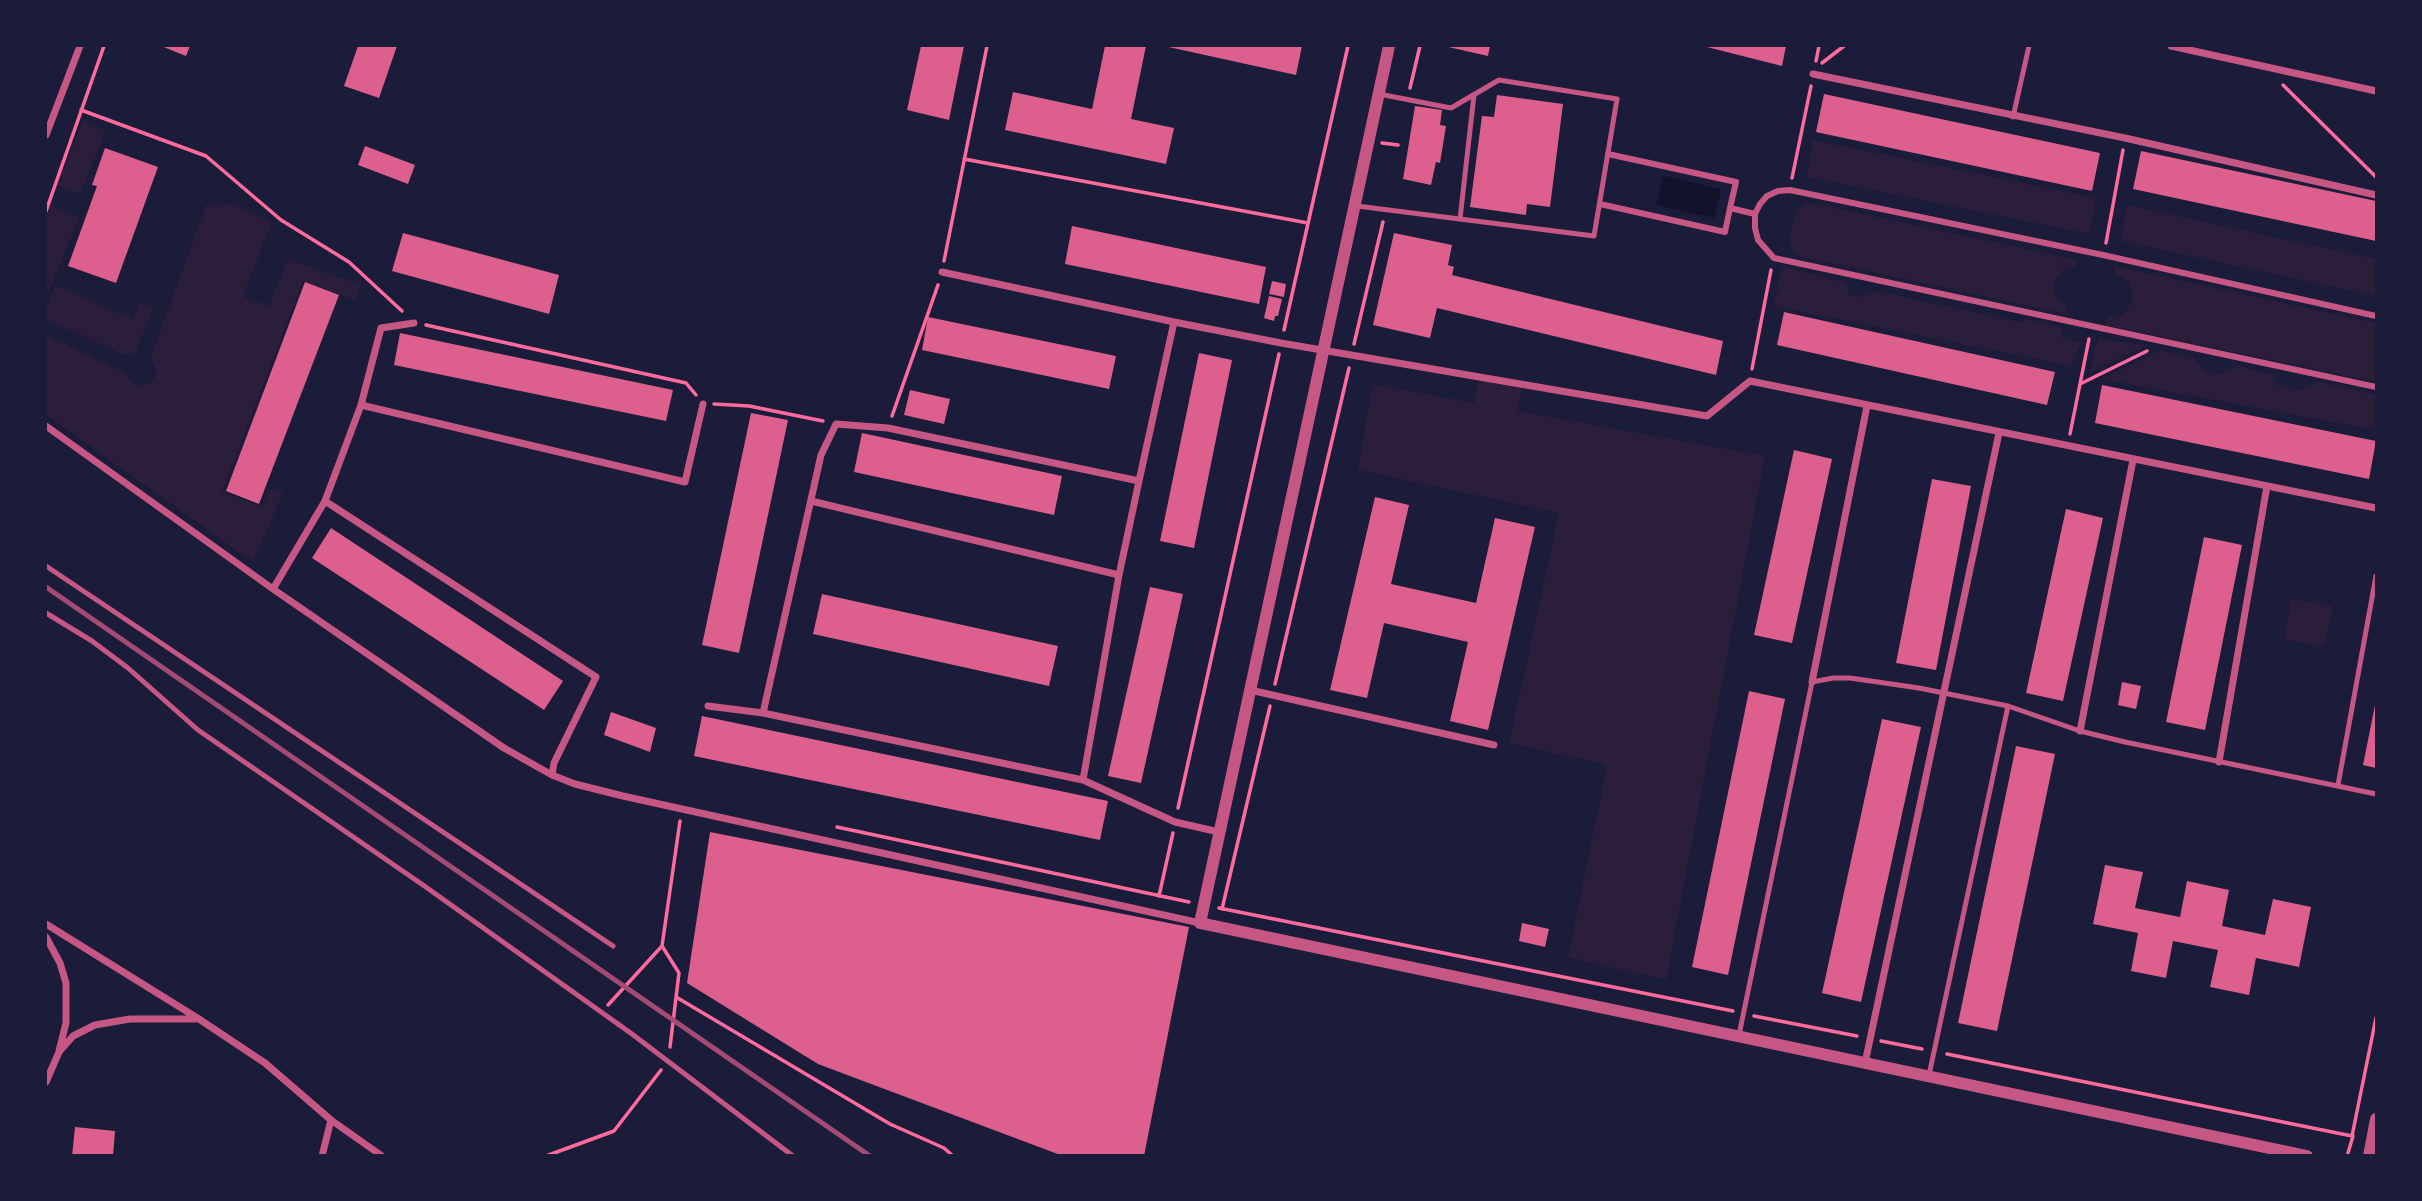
<!DOCTYPE html>
<html>
<head>
<meta charset="utf-8">
<style>
  body { margin:0 }
  #map { position:relative; width:2422px; height:1201px; overflow:hidden; background:#1b1b3a; font-family:Commissioner,sans-serif }
  canvas { display:block }
  .frame { position:absolute; inset:0; border:47px solid #1b1b3a; pointer-events:none }
</style>
</head>
<body>
<div id="map">
<canvas width="2422" height="1201"></canvas>
<div class="frame"></div>
</div>
<script>
const context = document.querySelector('canvas').getContext('2d');
context.lineJoin = 'round';
function fill(path, color) { context.fillStyle = color; context.fill(path, 'evenodd'); }
const poly = rows => new Path2D(rows.map(r => 'M' + r).join(''));
function trace(path, color, width, dash) { context.strokeStyle = color; context.lineWidth = width; context.lineCap = dash ? 'butt' : 'round'; context.setLineDash(dash || []); context.stroke(path); }
const green = poly([
  [83,121,106,131,80,194,57,185],
  [1813,140,2096,198,2090,234,1807,177],
  [1806,203,1817,204,2077,260,2076,266,2064,269,2054,281,2056,297,2067,307,2066,314,1798,256,1791,247,1790,234,1797,210],
  [231,204,272,221,243,297,269,306,288,259,361,285,356,300,303,281,222,492,261,507,270,489,283,493,253,562,46,415,46,335,124,372,135,385,149,384,154,379,156,372,154,365,150,359,206,205],
  [49,205,79,218,46,298,46,212],
  [2127,205,2376,259,2376,296,2121,241],
  [2115,266,2376,323,2376,347,2374,354,2376,363,2376,382,2105,325,2107,317,2115,317,2125,313,2133,299,2130,284,2125,278,2114,274],
  [1783,267,1847,283,1849,295,1861,297,1877,291,2019,322,2027,319,2061,327,2061,337,2081,343,2071,366,1773,306],
  [55,285,133,319,141,302,154,308,135,353,132,355,123,354,46,319,46,308],
  [2098,338,2145,346,2090,372],
  [2161,350,2194,358,2203,371,2220,374,2238,366,2273,375,2278,386,2300,390,2319,382,2376,395,2376,430,2101,379],
  [1479,376,1523,384,1518,411,1765,456,1666,980,1568,957,1607,765,1509,743,1559,513,1358,470,1372,384,1474,403],
  [2291,599,2333,606,2324,647,2284,639]
]);
const water = poly([
  [1663,176,1721,189,1715,218,1656,205]
]);
const building = poly([
  [161,46,190,46,186,56],
  [358,46,397,46,379,98,344,86],
  [921,46,964,46,949,120,907,110],
  [1105,46,1146,46,1131,119,1174,128,1166,164,1005,130,1013,92,1092,109],
  [1164,46,1302,46,1296,75],
  [1444,46,1490,46,1488,56],
  [1703,46,1786,46,1782,66],
  [1824,94,2100,153,2092,191,1816,132],
  [1497,95,1563,104,1550,207,1527,204,1526,215,1470,207,1482,116,1494,117],
  [1415,106,1442,110,1440,125,1446,126,1440,163,1436,162,1431,185,1403,179],
  [365,146,415,165,408,184,358,165],
  [105,148,158,167,116,283,68,266,97,186,92,185],
  [2141,151,2376,201,2376,241,2133,189],
  [1072,226,1266,267,1259,304,1065,264],
  [403,233,559,275,549,314,392,271],
  [1394,233,1452,245,1448,265,1454,267,1452,275,1723,341,1716,375,1437,308,1430,338,1373,325],
  [1272,281,1286,284,1284,297,1269,294],
  [305,282,339,295,259,504,226,491],
  [1269,296,1282,299,1278,316,1275,316,1274,321,1264,318],
  [1784,312,2055,372,2047,405,1777,345],
  [928,317,1116,356,1109,389,922,350],
  [400,333,673,390,666,421,394,365],
  [1199,353,1232,360,1194,548,1160,541],
  [2102,385,2376,441,2369,479,2095,423],
  [910,390,950,399,944,424,904,415],
  [751,413,788,420,739,653,702,645],
  [862,433,1062,476,1054,515,854,472],
  [1794,450,1832,459,1792,643,1754,635],
  [1932,479,1971,486,1936,670,1896,663],
  [1375,497,1409,505,1391,584,1476,603,1495,518,1535,527,1488,730,1450,721,1468,642,1384,623,1367,698,1330,690],
  [2066,509,2103,518,2063,701,2026,693],
  [331,528,563,681,544,710,312,558],
  [2204,537,2242,545,2205,730,2166,722],
  [1150,587,1183,594,1141,783,1108,776],
  [822,594,1058,646,1049,686,813,634],
  [2122,682,2141,686,2136,709,2118,705],
  [1749,691,1785,699,1728,975,1692,967],
  [2375,705,2376,706,2376,768,2363,765],
  [611,712,656,728,650,752,604,735],
  [702,716,1108,801,1100,840,694,756],
  [1882,719,1921,727,1861,1002,1822,993],
  [2016,746,2055,754,1997,1031,1958,1023],
  [710,832,1189,927,1144,1156,1063,1156,818,1064,687,983],
  [2105,865,2143,872,2135,908,2180,917,2187,881,2229,890,2222,926,2265,935,2273,899,2311,907,2299,967,2256,958,2249,995,2210,987,2218,950,2173,941,2166,978,2131,971,2138,933,2093,924],
  [1522,923,1549,929,1545,947,1519,941],
  [75,1127,115,1131,113,1156,72,1156]
]);
const path = poly([
  [1816,61,1819,46],
  [1822,63,1844,46],
  [2283,85,2376,177],
  [1410,88,1420,46],
  [81,110,206,156,281,220,349,262,402,311],
  [1382,143,1398,145],
  [964,159,1308,223],
  [1792,178,1811,86],
  [46,211,104,46],
  [2106,243,2123,150],
  [944,261,987,46],
  [426,325,686,383,696,395],
  [1284,330,1348,46],
  [1354,344,1383,222],
  [1752,369,1771,270],
  [2080,384,2147,351],
  [714,404,749,406,823,421],
  [892,416,938,285],
  [2070,434,2089,339],
  [1275,684,1349,368],
  [1178,808,1279,354],
  [837,827,1189,902],
  [1159,896,1173,833],
  [1219,908,1733,1011],
  [1222,909,1270,706],
  [662,946,679,973,670,1047],
  [676,997,890,1124,944,1148,953,1156],
  [608,1005,662,946,680,821],
  [1754,1016,1857,1036],
  [1881,1041,1922,1049],
  [1947,1054,2352,1136,2376,1018],
  [2348,1153,2353,1136],
  [546,1156,614,1131,661,1070]
]);
const service = poly([
  [2013,117,2029,46],
  [1357,206,1594,236,1617,99,1499,80,1451,108,1379,94],
  [1460,219,1474,95],
  [46,566,613,946],
  [46,613,92,641,128,668,198,730,423,885,632,1034,793,1156],
  [2338,785,2376,576],
  [1739,1035,1812,682,1833,678,1850,678,1919,688,2008,706,2080,731,2125,742,2376,794],
  [1929,1075,2008,706]
]);
const pedestrian = poly([
  [1608,154,1736,182,1730,208],
  [1600,204,1725,232,1730,208,1755,214,1755,228,1758,240,1774,258,2376,387],
  [1755,214,1760,204,1767,196,1778,191,1790,190,2103,255,2376,316]
]);
const minor = poly([
  [2171,46,2376,91],
  [1813,74,2125,138,2376,195],
  [46,135,80,46],
  [942,272,1174,322],
  [361,405,685,482,703,404],
  [46,426,273,589,504,748,552,775,575,784,623,796,1200,923],
  [325,501,596,677,554,763,552,775],
  [811,501,1119,575],
  [273,589,325,501,361,405,381,328,414,323],
  [1812,682,1867,406],
  [1250,690,1494,745],
  [708,706,763,713,1083,780,1175,822,1219,832],
  [763,713,821,455,836,424,888,428,1139,481,1174,322,1281,343,1707,416,1750,381,2376,508],
  [2080,731,2133,460],
  [2219,762,2267,486],
  [1083,780,1119,575,1139,481],
  [46,924,199,1019,265,1063,331,1120,382,1156],
  [46,937,60,963,66,983,66,1023,59,1051],
  [1865,1063,1999,433],
  [46,1082,59,1052,73,1036,95,1025,130,1019,197,1019],
  [322,1156,331,1120]
]);
const tertiary = poly([
  [1389,46,1200,923,2307,1156],
  [2369,1156,2376,1119]
]);
const rail = poly([
  [46,587,870,1156]
]);
fill(green, '#2a1e3b');
fill(water, '#12122b');
fill(building, '#dd5f8e');
trace(path, '#ff6b9d', 3.5);
trace(service, '#c65784', 5);
trace(pedestrian, '#c65784', 6);
trace(minor, '#c65784', 7);
trace(tertiary, '#c65784', 12);
trace(rail, '#a44b75', 5);
</script>
</body>
</html>
